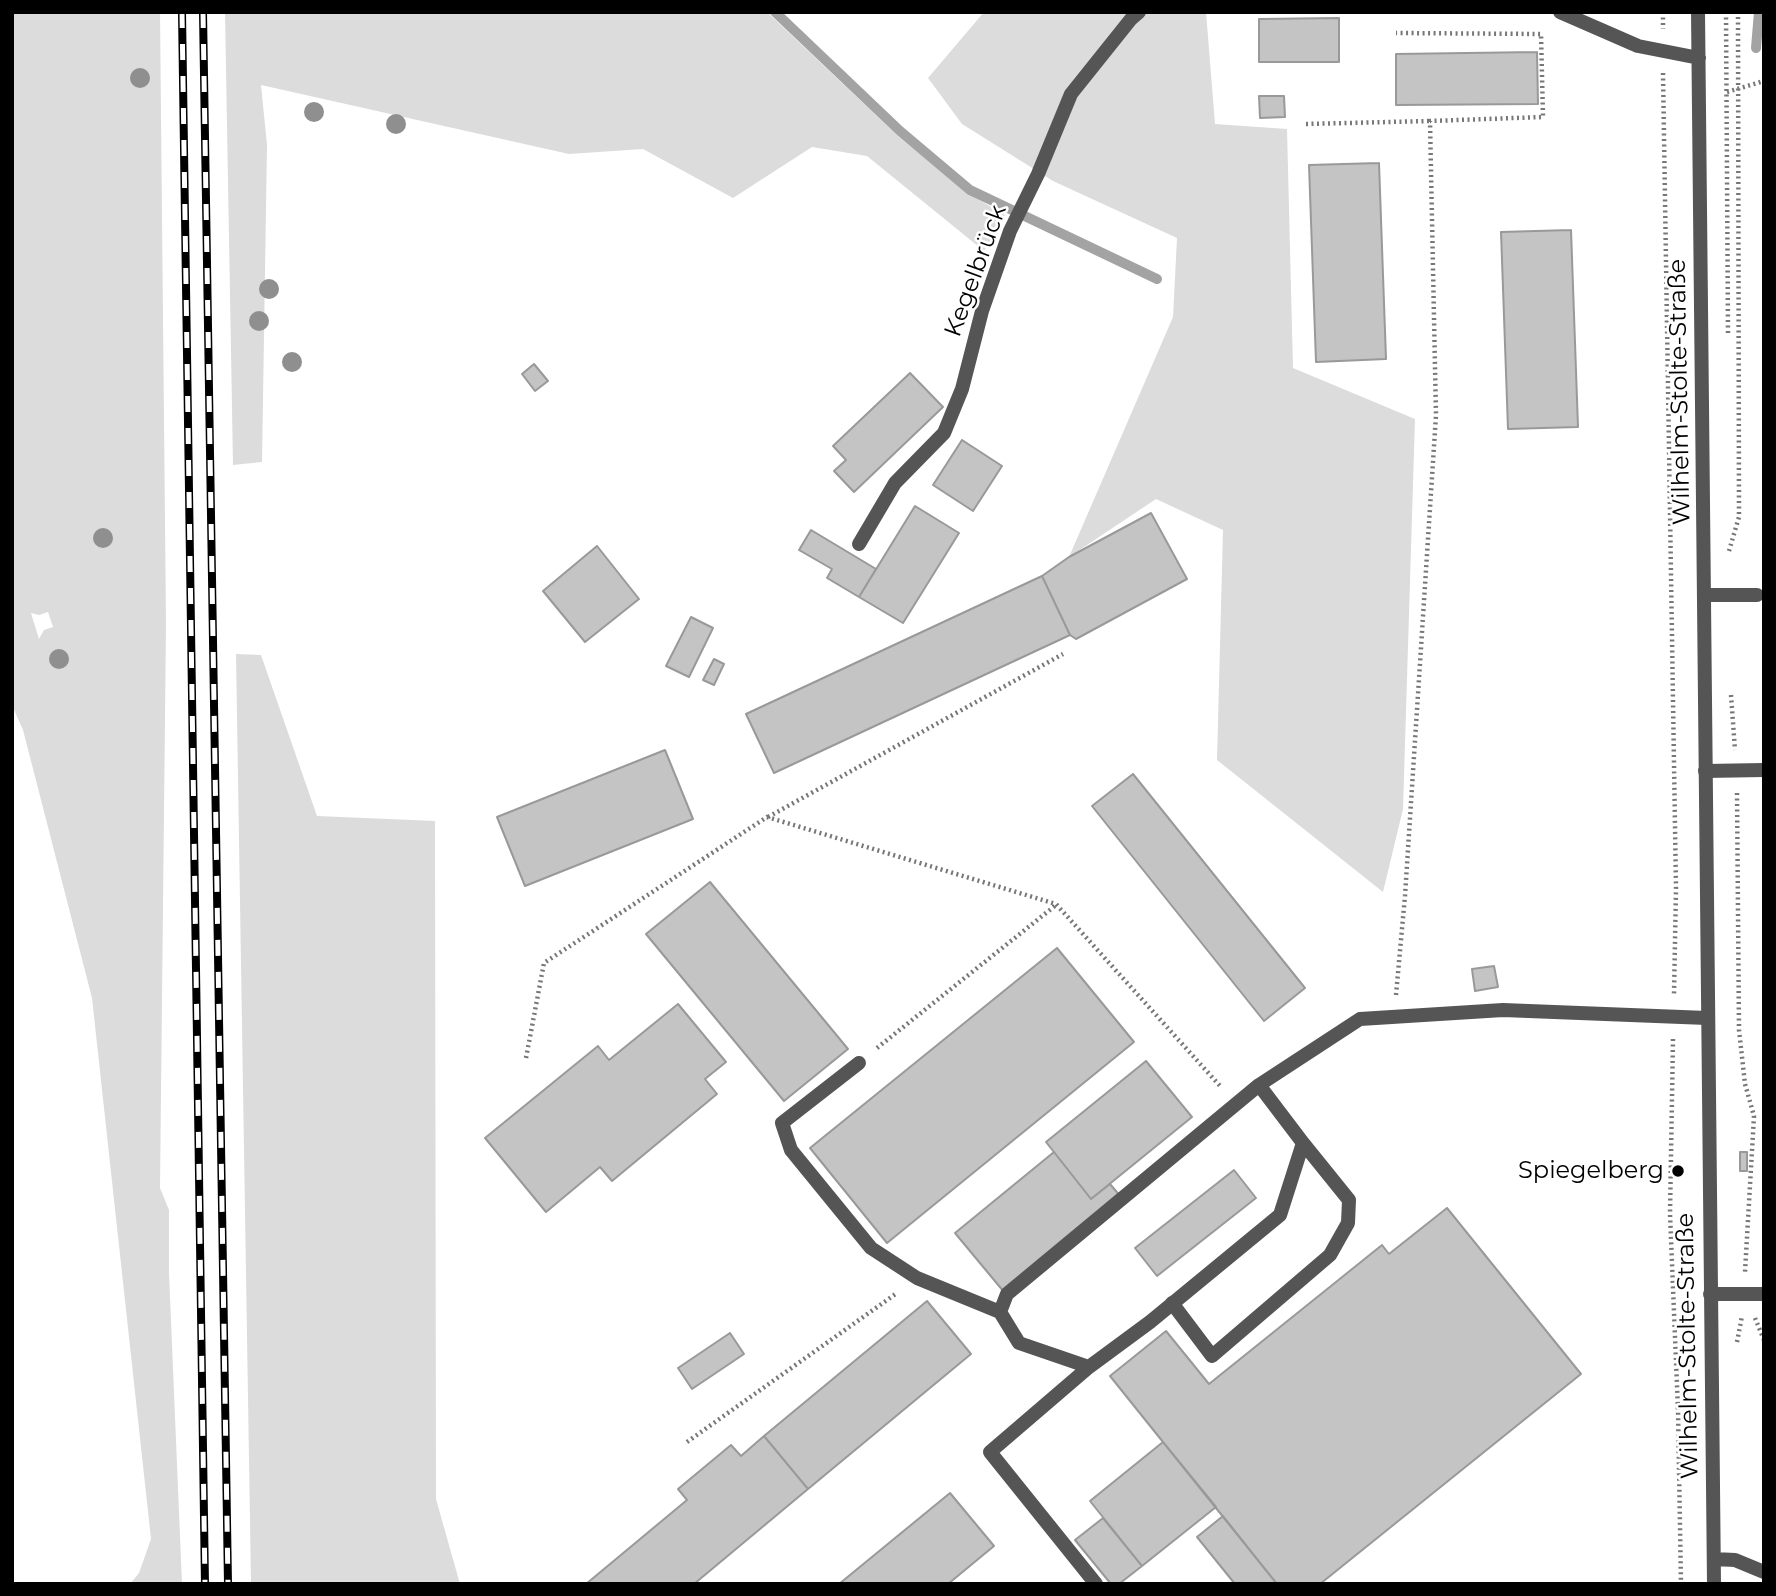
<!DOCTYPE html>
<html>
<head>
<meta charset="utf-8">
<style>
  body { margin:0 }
  #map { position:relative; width:1776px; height:1596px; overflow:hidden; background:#fff; font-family:Montserrat,sans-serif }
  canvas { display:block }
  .frame { position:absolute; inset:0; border:14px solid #000; pointer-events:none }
</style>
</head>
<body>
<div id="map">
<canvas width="1776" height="1596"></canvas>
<div class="frame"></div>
</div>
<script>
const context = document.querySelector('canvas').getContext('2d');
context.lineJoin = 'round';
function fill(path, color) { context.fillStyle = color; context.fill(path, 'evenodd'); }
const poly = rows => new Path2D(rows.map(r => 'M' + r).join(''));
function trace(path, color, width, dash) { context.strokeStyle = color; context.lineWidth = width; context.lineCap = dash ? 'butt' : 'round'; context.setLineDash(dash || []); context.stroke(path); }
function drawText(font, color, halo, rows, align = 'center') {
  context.font = font + ' Montserrat,sans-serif'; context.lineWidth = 5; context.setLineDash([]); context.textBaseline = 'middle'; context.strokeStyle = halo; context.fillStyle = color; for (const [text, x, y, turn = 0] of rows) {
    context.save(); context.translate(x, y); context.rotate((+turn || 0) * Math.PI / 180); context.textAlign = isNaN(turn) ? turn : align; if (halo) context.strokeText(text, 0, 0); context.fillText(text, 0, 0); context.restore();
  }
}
const green = poly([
  [12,12,160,12,166,624,160,1188,169,1210,169,1273,182,1584,130,1584,139,1573,151,1539,92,998,23,730,12,705],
  [48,612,53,627,44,630,39,639,31,613,39,615],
  [225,12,767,12,899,137,969,194,1005,215,984,251,867,156,812,147,733,198,643,149,569,154,261,85,267,145,262,462,233,465],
  [984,12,1206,12,1215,124,1287,129,1293,368,1415,419,1403,809,1383,892,1217,760,1223,530,1156,499,1069,557,1173,317,1177,238,1053,181,962,124,928,78],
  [236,654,261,655,317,816,435,821,436,1499,460,1584,251,1584]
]);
const stream = poly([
  [775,12,900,131,970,190,1157,279],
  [1756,48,1759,12]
]);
const building = poly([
  [1339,18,1339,62,1259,62,1259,19,1339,18],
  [1537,52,1538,104,1396,105,1396,54,1537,52],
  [1259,96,1284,96,1285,117,1260,118,1259,96],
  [1379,163,1386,359,1316,362,1309,165,1379,163],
  [1571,230,1578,427,1508,429,1501,232,1571,230],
  [534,364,548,381,535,391,522,374,534,364],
  [910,373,943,407,854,492,834,471,846,460,833,446,910,373],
  [962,440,1002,466,973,511,933,485,962,440],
  [915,506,959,533,903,623,859,597,915,506],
  [1151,513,1187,579,1076,639,1070,635,1042,576,1069,557,1151,513],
  [811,530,876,569,859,597,827,578,832,569,799,550,811,530],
  [597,546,639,599,585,642,543,591,597,546],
  [1042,576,1070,635,774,773,746,714,1042,576],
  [691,617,713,628,689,677,666,666,691,617],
  [714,659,724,664,714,685,703,680,714,659],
  [665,750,693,819,525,886,497,817,665,750],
  [1133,774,1305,988,1264,1021,1092,806,1133,774],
  [710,882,848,1049,784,1101,646,934,710,882],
  [1057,948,1134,1042,887,1243,810,1148,1057,948],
  [1494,966,1498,987,1475,991,1472,969,1494,966],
  [678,1004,726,1062,705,1079,717,1094,612,1181,600,1167,546,1212,485,1138,598,1046,609,1060,678,1004],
  [1146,1061,1192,1117,1091,1199,1046,1142,1146,1061],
  [1054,1152,1091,1199,1110,1184,1121,1197,1004,1292,955,1233,1054,1152],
  [1740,1152,1747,1152,1747,1171,1740,1171,1740,1152],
  [1234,1170,1256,1198,1157,1276,1135,1248,1234,1170],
  [1447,1208,1581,1374,1320,1584,1277,1584,1110,1376,1166,1331,1209,1384,1382,1245,1389,1254,1447,1208],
  [927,1301,971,1354,808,1489,764,1436,927,1301],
  [730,1333,744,1354,692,1389,678,1368,730,1333],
  [764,1436,808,1489,694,1584,586,1584,687,1500,678,1489,731,1445,741,1456,764,1436],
  [1163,1442,1216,1507,1142,1566,1090,1501,1163,1442],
  [950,1493,994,1546,948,1584,839,1584,950,1493],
  [1223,1516,1277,1584,1235,1584,1197,1537,1223,1516],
  [1103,1518,1142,1566,1119,1584,1111,1584,1075,1540,1103,1518]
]);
const path = poly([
  [1663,12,1663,29],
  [1726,12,1728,333],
  [1663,73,1676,888,1674,995],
  [1727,92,1764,81],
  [1306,124,1430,121],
  [1729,551,1739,517,1738,12],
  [1731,695,1735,750],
  [1737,793,1739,1030,1745,1084,1754,1116,1745,1272],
  [768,817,1063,654],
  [1396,995,1405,896,1436,415,1430,121,1543,117,1541,34,1396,33],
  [1673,1039,1670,1214,1678,1410,1681,1584],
  [877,1048,1056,905],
  [526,1058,544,963,767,817,1056,904,1221,1087],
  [1755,1318,1764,1340],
  [1737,1342,1742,1316],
  [687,1442,897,1293]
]);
const lane = poly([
  [1705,595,1757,595],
  [1705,771,1764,770],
  [859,1063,782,1123,791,1150,871,1248,917,1278,1000,1312],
  [1172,1303,1212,1356,1330,1255,1348,1223,1349,1200,1303,1143],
  [1089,1367,1019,1343,1000,1312,1007,1294,1259,1085],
  [1096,1584,990,1452,1089,1367,1150,1322,1280,1215,1303,1143,1259,1085,1360,1019,1503,1010,1707,1018]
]);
const street = poly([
  [1560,12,1638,46,1699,58],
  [1698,12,1714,1584],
  [859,544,895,483,944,433,962,389,982,311,1010,231,1038,174,1071,94,1131,19,1139,12],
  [1710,1294,1764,1294],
  [1714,1559,1735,1560,1764,1572]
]);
const rail = poly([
  [182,12,205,1584],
  [203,12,228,1584]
]);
const trees = [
  [140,78],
  [314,112],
  [396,124],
  [269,289],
  [259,321],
  [292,362],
  [103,538],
  [59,659]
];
const markers = [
  [1678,1171,7,"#000"]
];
const streetNames = [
  ["Kegelbrück",976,271,-70],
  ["Wilhelm-Stolte-Straße",1680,392,-91],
  ["Wilhelm-Stolte-Straße",1688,1346,-91]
];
const poiNames = [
  ["Spiegelberg",1664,1171]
];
fill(green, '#dcdcdc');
trace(stream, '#a3a3a3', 10);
fill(building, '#c4c4c4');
trace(building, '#999', 2);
trace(path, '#777', 4.5, [2, 3.5]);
trace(lane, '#555', 14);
trace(street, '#555', 14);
trace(rail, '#000', 8);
trace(rail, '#fff', 5, [16]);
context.fillStyle = '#8f8f8f';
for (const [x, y] of trees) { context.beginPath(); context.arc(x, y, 10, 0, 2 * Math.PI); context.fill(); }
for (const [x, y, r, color] of markers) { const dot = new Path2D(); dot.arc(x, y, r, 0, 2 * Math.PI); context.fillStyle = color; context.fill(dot); trace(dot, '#fff', 2.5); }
drawText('24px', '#000', '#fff', streetNames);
drawText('24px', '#000', '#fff', poiNames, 'right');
</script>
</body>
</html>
